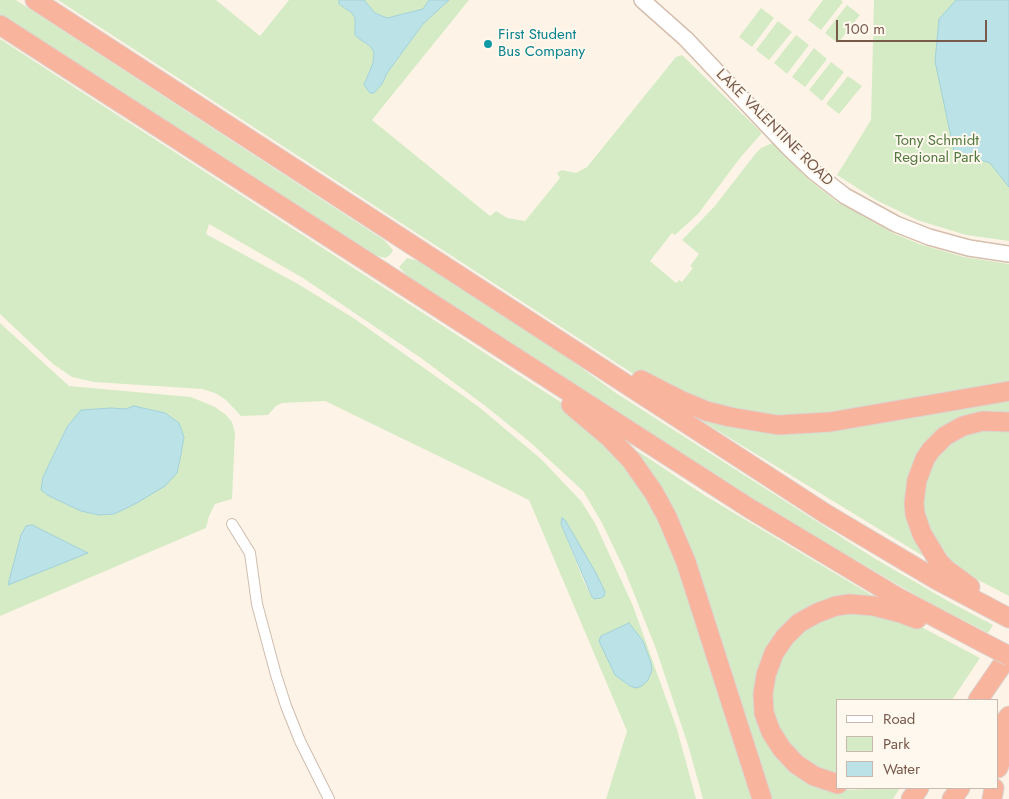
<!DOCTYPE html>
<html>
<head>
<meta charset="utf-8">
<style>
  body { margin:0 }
  #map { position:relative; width:1009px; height:799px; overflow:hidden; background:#fdf4e7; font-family:Jost,sans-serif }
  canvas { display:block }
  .legend { position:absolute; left:836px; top:699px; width:162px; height:90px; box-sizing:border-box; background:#fff8ee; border:1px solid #c9b9ad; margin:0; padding:6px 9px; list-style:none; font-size:15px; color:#785a4b }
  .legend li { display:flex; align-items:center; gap:10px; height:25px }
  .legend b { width:25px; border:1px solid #c9b9ad }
  .scale { position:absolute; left:836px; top:20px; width:151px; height:22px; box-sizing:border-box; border:2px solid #785a4b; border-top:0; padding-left:6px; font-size:15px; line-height:18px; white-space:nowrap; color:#785a4b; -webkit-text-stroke:4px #fff8ee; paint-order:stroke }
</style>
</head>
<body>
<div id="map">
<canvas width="1009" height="799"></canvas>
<ul class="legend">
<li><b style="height:6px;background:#fff"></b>Road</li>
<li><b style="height:14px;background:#d5ebc5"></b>Park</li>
<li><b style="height:14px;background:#bbe2e7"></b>Water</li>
</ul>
<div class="scale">100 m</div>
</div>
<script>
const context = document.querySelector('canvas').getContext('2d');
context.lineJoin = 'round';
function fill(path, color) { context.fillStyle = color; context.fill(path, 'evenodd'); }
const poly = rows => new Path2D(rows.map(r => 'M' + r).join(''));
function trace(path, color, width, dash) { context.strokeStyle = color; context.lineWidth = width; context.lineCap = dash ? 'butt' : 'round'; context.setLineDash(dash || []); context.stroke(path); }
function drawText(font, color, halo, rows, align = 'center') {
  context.font = font + ' Jost,sans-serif'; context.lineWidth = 4; context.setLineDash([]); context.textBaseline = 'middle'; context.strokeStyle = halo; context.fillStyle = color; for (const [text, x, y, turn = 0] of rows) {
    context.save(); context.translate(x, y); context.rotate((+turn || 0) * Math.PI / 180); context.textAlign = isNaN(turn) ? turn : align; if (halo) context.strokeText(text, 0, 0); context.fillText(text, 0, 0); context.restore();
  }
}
const green = poly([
  [0,0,16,0,384,240,393,250,390,255,385,258,370,254,0,16],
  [58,0,216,0,260,36,289,0,339,0,339,4,352,13,355,18,355,35,358,38,370,46,374,52,373,63,364,85,370,93,374,93,382,84,387,73,423,24,449,0,469,0,372,120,490,216,496,211,507,218,525,221,560,178,557,173,558,172,562,170,576,173,587,167,676,57,682,55,762,133,740,158,698,214,675,235,672,233,650,261,676,283,679,280,682,282,693,268,690,266,699,254,682,240,714,207,756,153,761,148,772,143,808,179,836,201,893,233,919,244,964,257,1009,264,1009,388,888,411,757,420,638,377],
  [364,0,429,0,423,9,387,18,375,13],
  [823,0,841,0,843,2,821,30,808,20],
  [874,0,1009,0,1009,241,966,235,917,220,876,200,837,175,871,120],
  [847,5,860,15,838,43,825,33],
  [761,8,774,18,752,47,739,37],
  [778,21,792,32,769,60,756,50],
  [796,35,809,45,787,74,774,63],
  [0,39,559,401,573,411,636,473,670,532,755,799,703,799,688,745,656,649,625,571,602,523,583,491,531,443,488,408,421,358,303,278,209,224,206,234,298,284,355,319,479,407,541,459,581,501,595,523,633,606,677,729,696,799,606,799,627,731,529,500,325,401,282,403,276,406,268,415,241,416,226,400,215,393,202,389,94,382,72,377,53,364,0,314],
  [565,520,605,592,604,595,601,597,593,599,585,584,561,524,561,521],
  [629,623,643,641,651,663,652,670,601,636],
  [814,48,827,59,805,87,792,77],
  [831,62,844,72,822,101,809,90],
  [848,76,862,86,839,114,826,104],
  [407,258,423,262,554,348,616,393,874,558,948,601,993,625,988,633,924,600,732,488,409,278,399,267],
  [0,323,69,386,191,397,215,407,226,415,232,422,235,433,232,499,215,504,209,516,206,528,0,616],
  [134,406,165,413,179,423,184,437,177,473,114,514,99,515,81,511,43,477,67,427,81,410,111,408,126,409],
  [1009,397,1009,418,981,418,919,462,926,553,923,556,692,415,693,414,730,424],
  [984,429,1009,430,1009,596,963,572,940,554,920,507,924,482,935,459,945,447,959,438,968,433],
  [630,446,704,495,878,599,786,629,763,725,838,790,900,788,893,799,766,799,686,548],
  [858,609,912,622,980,658,952,700,838,700,838,779,808,766,776,729,769,693,781,650,818,618]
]);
const water = poly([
  [339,0,364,0,375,13,387,18,423,9,429,0,449,0,423,24,387,73,382,84,374,93,370,93,364,85,373,63,374,52,370,46,358,38,355,35,355,18,352,13,339,4,339,0],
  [956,0,1009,0,1009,187,990,163,954,151,935,61,939,19,956,0],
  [134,406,165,413,179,423,184,437,181,454,177,473,165,486,135,504,114,514,99,515,81,511,49,496,41,490,43,477,67,427,81,410,111,408,126,409,134,406],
  [562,518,565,520,596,573,605,592,604,596,601,598,594,599,592,597,561,524,562,518],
  [32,525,88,553,8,585,21,535,26,526,32,525],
  [629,623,643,641,651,663,652,670,648,680,642,686,636,688,630,686,615,675,599,641,601,636,629,623]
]);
const street = poly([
  [232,524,250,553,257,604,276,675,286,706,300,741,329,799]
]);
const secondary = poly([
  [642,0,686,39,788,147,814,172,845,196,896,224,929,237,969,248,1009,254]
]);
const highway = poly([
  [35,0,826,514,937,580,1009,618],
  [0,25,749,508,897,597,984,643],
  [641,380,680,400,706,411,730,417,778,425,830,422,1009,391],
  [571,405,609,437,631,460,654,493,667,517,686,562,762,799],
  [970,587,947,570,939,562,922,534,915,514,914,503,917,480,925,459,931,450,945,436,963,426,983,421,1009,422],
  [978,700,1009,655],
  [998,732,1009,716],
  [998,768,1009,739],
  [838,784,814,776,796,764,782,749,771,732,764,713,763,694,766,675,774,653,785,637,799,623,817,613,836,606,850,604,874,606,901,613,917,619],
  [911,799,919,788],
  [952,799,960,788],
  [992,799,994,788]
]);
const highwayBridge = poly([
  [984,643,1009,656]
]);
const markers = [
  [488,44,5,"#0f9aa8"]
];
const cultureNames = [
  ["First Student",498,35],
  ["Bus Company",498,52]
];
const streetNames = [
  ["LAKE VALENTINE ROAD",774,128,45]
];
const parkNames = [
  ["Tony Schmidt",937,141],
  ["Regional Park",937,158]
];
fill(green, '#d5ebc5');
fill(water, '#bbe2e7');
trace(water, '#a1d2d9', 1);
trace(street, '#cfbcad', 12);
trace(secondary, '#d5bead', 18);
trace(highway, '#dcd4d0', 21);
trace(street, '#fff', 10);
trace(secondary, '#fff', 15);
trace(highway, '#f8b49d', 19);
trace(highwayBridge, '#dcd4d0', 21, []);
trace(highwayBridge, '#f8b49d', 19);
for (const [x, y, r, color] of markers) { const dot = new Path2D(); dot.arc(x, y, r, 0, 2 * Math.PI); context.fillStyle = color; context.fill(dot); trace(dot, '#fff8ee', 2); }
drawText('15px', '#0d838f', '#fff8ee', cultureNames, 'left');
drawText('15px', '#785a4b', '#fff8ee', streetNames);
drawText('15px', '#51783f', '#fff8ee', parkNames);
</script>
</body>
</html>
